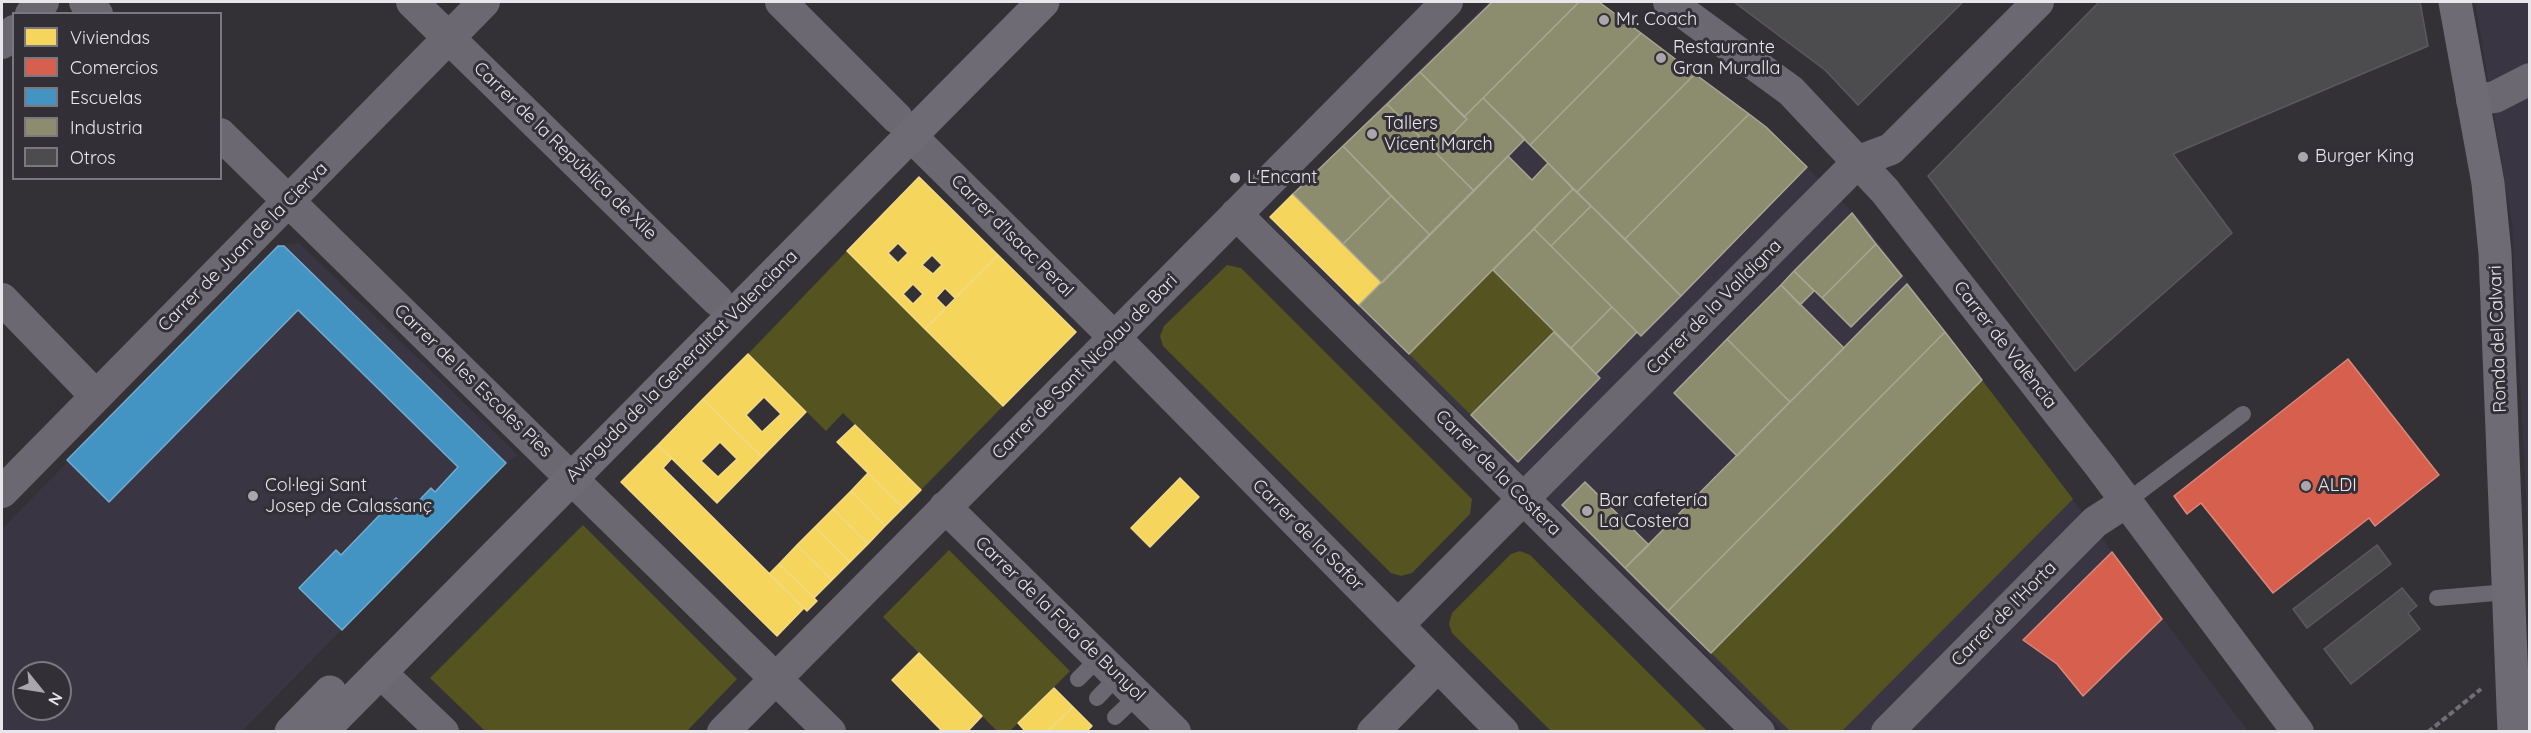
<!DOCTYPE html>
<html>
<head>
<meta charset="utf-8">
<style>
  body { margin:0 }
  #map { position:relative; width:2531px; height:733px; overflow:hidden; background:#333135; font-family:Quicksand,sans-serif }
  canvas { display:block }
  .frame { position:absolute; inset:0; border:3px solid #e8e6eb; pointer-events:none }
  .legend { position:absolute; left:12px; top:12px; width:210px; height:168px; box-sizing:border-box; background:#322f37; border:2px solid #7b787f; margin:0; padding:8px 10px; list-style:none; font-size:18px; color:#e8e6eb }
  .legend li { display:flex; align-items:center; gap:12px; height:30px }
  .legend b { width:30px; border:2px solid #7b787f }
  .north { position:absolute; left:12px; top:661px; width:60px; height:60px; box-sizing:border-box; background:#322f37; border:2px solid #7b787f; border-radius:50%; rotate:120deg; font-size:16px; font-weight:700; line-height:24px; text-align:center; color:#e8e6eb }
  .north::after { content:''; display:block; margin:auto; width:21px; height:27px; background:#a9a7ab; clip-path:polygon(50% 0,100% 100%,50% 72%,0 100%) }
</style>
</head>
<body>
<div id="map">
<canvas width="2531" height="733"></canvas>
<div class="frame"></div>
<ul class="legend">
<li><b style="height:16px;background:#f6d55c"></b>Viviendas</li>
<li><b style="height:16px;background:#d6604d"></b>Comercios</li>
<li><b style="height:16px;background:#4393c3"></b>Escuelas</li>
<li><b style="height:16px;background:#8c8c6e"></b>Industria</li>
<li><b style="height:16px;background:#4c4b4e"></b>Otros</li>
</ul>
<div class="north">N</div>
</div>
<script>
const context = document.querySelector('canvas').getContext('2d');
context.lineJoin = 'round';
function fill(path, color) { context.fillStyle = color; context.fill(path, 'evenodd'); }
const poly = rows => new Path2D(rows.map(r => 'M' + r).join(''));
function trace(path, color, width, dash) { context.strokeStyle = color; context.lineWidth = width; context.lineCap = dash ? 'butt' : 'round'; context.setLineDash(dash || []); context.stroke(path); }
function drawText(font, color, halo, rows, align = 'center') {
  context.font = font + ' Quicksand,sans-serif'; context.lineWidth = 6; context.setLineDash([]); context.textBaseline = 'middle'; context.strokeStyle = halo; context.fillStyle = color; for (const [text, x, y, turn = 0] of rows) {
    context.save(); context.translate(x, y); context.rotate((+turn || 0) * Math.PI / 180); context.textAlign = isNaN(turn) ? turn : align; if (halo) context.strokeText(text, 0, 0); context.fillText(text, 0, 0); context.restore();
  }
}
const built = poly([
  [1488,2,1600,2,1755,117,1861,220,2248,731,1783,731,1266,220],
  [2475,2,2529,2,2529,554,2512,224],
  [299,243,518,455,506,463,242,731,2,731,2,529,278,246],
  [24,673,60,673,60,709,24,709]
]);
const green = poly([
  [847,251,1003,406,921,490,843,413,826,431,748,354],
  [1227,265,1241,268,1472,499,1470,514,1412,573,1401,576,1391,573,1163,346,1160,336,1164,326],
  [1493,270,1554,332,1471,415,1409,354],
  [1982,380,2073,499,1842,731,1790,731,1711,653],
  [583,525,737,679,687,731,485,731,430,678],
  [949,550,1070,671,1010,731,997,731,883,617],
  [1520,551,1530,555,1707,731,1551,731,1452,633,1449,624,1452,613,1511,554]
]);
const homes = poly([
  [919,177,998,255,955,298,945,288,936,298,946,308,925,329,847,251,919,177],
  [898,243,908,253,898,263,888,253,898,243],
  [932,255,942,265,933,274,922,265,932,255],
  [913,284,923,294,913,304,903,294,913,284],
  [1293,194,1382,283,1359,305,1270,217,1293,194],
  [998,255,1076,332,1003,406,925,329,998,255],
  [748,354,806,412,762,457,703,399,748,354],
  [764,397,781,414,762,432,746,415,764,397],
  [703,399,762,457,717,503,658,445,703,399],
  [720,442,737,459,718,477,701,461,720,442],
  [855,425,921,490,903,508,837,442,855,425],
  [658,445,672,458,663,468,804,608,777,636,621,482,658,445],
  [868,473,903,508,885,526,851,491,868,473],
  [1180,478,1199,497,1150,547,1131,528,1180,478],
  [851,491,885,526,868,544,833,509,851,491],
  [833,509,868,544,850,562,815,527,833,509],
  [815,527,850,562,832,580,797,545,815,527],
  [797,545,832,580,814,598,779,564,797,545],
  [779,564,817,601,807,611,769,574,779,564],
  [919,653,982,716,967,732,943,732,892,680,919,653],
  [1054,688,1073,707,1047,732,1026,732,1018,723,1054,688],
  [1073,707,1092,726,1086,732,1047,732,1073,707]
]);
const shops = poly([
  [2348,359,2439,475,2375,526,2369,518,2273,593,2201,503,2187,514,2174,496,2348,359],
  [2112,552,2162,619,2083,696,2057,664,2023,640,2112,552]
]);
const schools = poly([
  [278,246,284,246,506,463,342,630,299,588,336,550,341,555,396,498,409,511,431,488,435,492,458,467,298,310,109,502,67,460,278,246]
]);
const industry = poly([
  [1492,2,1579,2,1464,117,1420,72,1492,2],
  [1579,2,1599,2,1641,33,1530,145,1483,98,1579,2],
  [1641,33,1695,74,1577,192,1530,145,1641,33],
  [1420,72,1467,119,1435,152,1387,104,1420,72],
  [1695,74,1749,114,1625,239,1577,192,1695,74],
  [1483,98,1525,139,1474,191,1435,152,1467,119,1464,117,1483,98],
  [1387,104,1474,191,1430,235,1343,146,1387,104],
  [1749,114,1766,127,1807,167,1681,296,1625,239,1749,114],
  [1343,146,1391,196,1343,244,1293,194,1343,146],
  [1508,156,1532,180,1548,163,1573,189,1409,354,1359,305,1508,156],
  [1573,189,1591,206,1551,246,1534,229,1573,189],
  [1391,196,1430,235,1382,283,1343,244,1391,196],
  [1591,206,1681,296,1641,336,1551,246,1591,206],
  [1852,213,1876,244,1822,298,1794,271,1852,213],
  [1534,229,1612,307,1571,348,1493,270,1534,229],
  [1876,244,1902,276,1851,327,1822,298,1876,244],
  [1794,271,1814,291,1800,305,1781,285,1794,271],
  [1907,284,1945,332,1668,611,1625,568,1907,284],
  [1781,285,1844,348,1790,402,1727,339,1781,285],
  [1612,307,1637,332,1596,374,1571,348,1612,307],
  [1554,332,1600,378,1518,462,1471,415,1554,332],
  [1945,332,1982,380,1711,653,1668,611,1945,332],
  [1727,339,1790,402,1737,456,1674,393,1727,339],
  [1585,482,1649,545,1625,568,1562,505,1585,482]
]);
const building = poly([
  [1734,2,1963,2,1858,105,1825,70,1734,2],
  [2099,2,2420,2,2428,46,2173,154,2232,233,2075,371,1928,176,2099,2],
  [2377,545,2391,564,2307,628,2293,609,2377,545],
  [2402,588,2417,606,2408,613,2420,629,2351,684,2324,649,2402,588]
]);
const path = poly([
  [2428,732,2481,689]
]);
const lane = poly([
  [2126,502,2243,414],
  [2437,598,2507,592],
  [1078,679,1099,658],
  [1097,698,1118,676],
  [1115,717,1138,695]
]);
const street = poly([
  [85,2,97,14],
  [412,2,717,300],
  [781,2,897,118],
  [1669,2,1791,91,1885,191,2100,466,2298,732],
  [31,14,43,2],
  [2,43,14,31],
  [2472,100,2495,97,2530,79],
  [220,134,830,732],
  [910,135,1114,337,1503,732],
  [1236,214,1759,732],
  [2,299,96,396],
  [2,492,484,2],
  [945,507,1175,732],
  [1398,625,1859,161,1891,149,2038,2],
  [380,672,443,732],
  [723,732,1447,2],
  [1373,732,1438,666],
  [1887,732,2095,522,2126,502]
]);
const secondary = poly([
  [2455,2,2488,183,2495,253,2514,732],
  [291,732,330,692],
  [321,732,1043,2]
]);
const markers = [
  [1604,20,6,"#a9a7ab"],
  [1661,58,6,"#a9a7ab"],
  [1372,134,6,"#a9a7ab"],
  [2303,157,6,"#a9a7ab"],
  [1235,178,6,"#a9a7ab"],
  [2306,486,6,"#a9a7ab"],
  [253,496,6,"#a9a7ab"],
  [1587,511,6,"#a9a7ab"]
];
const poiNames = [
  ["Mr. Coach",1616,20],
  ["Restaurante",1673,48],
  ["Gran Muralla",1673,69],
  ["Tallers",1384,124],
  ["Vicent March",1384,145],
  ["Burger King",2315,157],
  ["L'Encant",1247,178],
  ["Col·legi Sant",265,486],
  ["Josep de Calassanç",265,507],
  ["ALDI",2318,486],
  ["Bar cafetería",1599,501],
  ["La Costera",1599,522]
];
const streetNames = [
  ["Carrer de la República de Xile",565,151,44],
  ["Carrer d'Isaac Peral",1012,236,45],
  ["Carrer de Juan de la Cierva",243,247,-45],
  ["Carrer de la Valldigna",1714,307,-45],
  ["Ronda del Calvari",2498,339,-92],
  ["Carrer de València",2005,345,52],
  ["Avinguda de la Generalitat Valenciana",682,366,-45],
  ["Carrer de Sant Nicolau de Bari",1085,367,-45],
  ["Carrer de les Escoles Pies",473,381,44],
  ["Carrer de la Costera",1498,473,45],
  ["Carrer de la Safor",1308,535,45],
  ["Carrer de l'Horta",2004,614,-45],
  ["Carrer de la Foia de Bunyol",1060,619,44]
];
fill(built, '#3a3542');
fill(green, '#555320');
fill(homes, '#f6d55c');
trace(homes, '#f2da87', 1.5);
fill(shops, '#d6604d');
trace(shops, '#db887c', 1.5);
fill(schools, '#4393c3');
trace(schools, '#74accf', 1.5);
fill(industry, '#8c8c6e');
trace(industry, '#a8a794', 1.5);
fill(building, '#4c4b4e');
trace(building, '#5a595c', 1.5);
trace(path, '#716f76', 4, [6, 3]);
trace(lane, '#6b6871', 16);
trace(street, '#6b6871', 32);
trace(secondary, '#6e6b75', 33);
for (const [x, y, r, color] of markers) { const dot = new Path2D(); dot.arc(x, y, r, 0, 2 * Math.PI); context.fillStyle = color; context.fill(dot); trace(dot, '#322f37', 2); }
drawText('18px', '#e8e6eb', '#322f37', poiNames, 'left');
drawText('18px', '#e8e6eb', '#322f37', streetNames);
</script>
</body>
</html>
